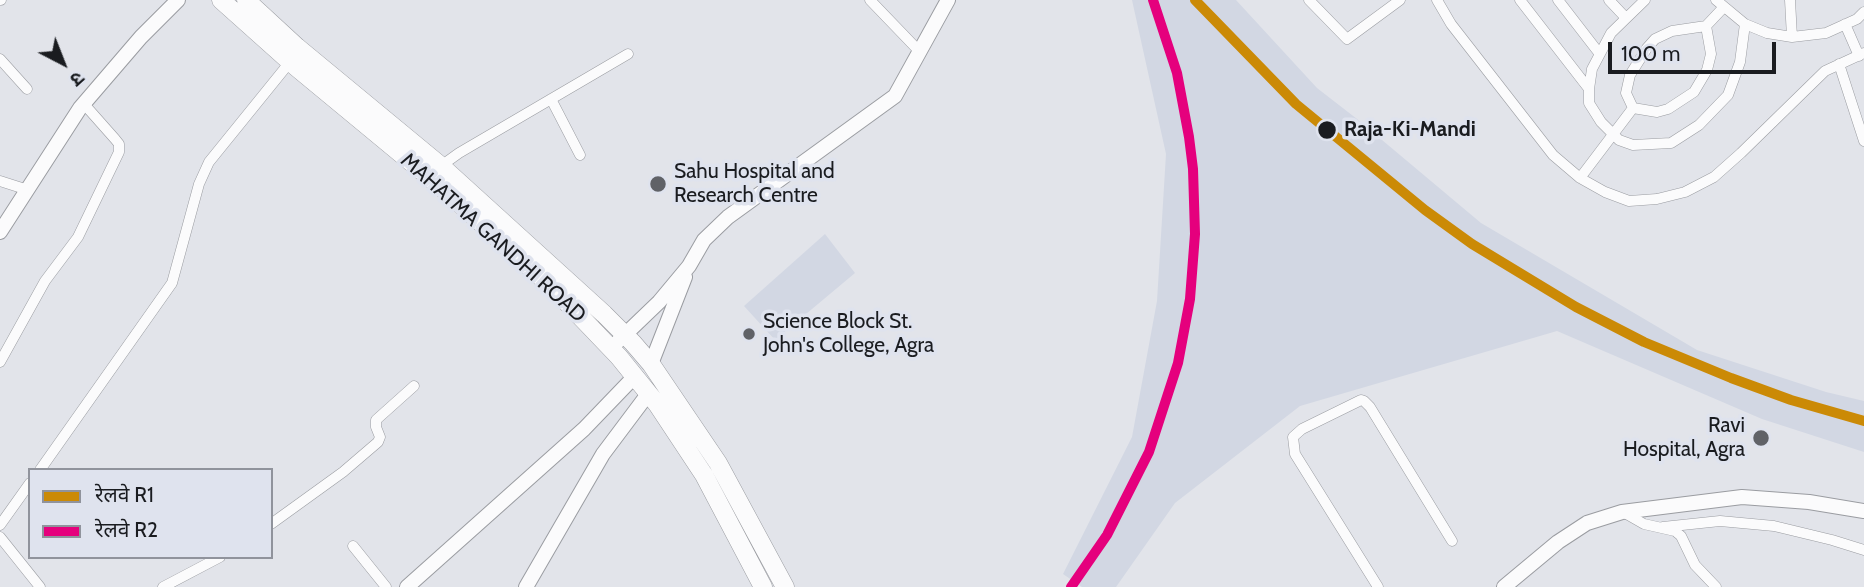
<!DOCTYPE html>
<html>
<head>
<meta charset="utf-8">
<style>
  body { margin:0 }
  #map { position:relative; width:1864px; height:587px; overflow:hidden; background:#e2e4ea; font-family:Cabin,"Noto Sans Devanagari",sans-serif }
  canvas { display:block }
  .legend { position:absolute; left:28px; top:468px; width:245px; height:91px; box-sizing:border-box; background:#dfe3ee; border:2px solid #90939c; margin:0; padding:9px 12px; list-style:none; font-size:21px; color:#1a1c20 }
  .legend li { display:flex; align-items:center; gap:14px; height:35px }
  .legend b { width:35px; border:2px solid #90939c }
  .north { position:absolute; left:28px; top:28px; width:70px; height:70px; -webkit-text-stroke:5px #dfe3ee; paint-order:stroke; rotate:138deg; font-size:19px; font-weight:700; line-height:28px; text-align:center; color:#1a1c20 }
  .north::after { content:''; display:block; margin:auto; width:24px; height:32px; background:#1a1c20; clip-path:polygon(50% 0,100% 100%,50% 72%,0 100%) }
  .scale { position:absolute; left:1608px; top:42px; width:168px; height:32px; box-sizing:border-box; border:4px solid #1a1c20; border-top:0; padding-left:9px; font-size:21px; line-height:24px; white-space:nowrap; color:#1a1c20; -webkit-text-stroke:5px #dfe3ee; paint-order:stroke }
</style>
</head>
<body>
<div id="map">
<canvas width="1864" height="587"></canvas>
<ul class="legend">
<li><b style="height:9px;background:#cb8a06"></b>रेलवे R1</li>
<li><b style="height:9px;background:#e5007d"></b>रेलवे R2</li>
</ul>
<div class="north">उ</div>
<div class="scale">100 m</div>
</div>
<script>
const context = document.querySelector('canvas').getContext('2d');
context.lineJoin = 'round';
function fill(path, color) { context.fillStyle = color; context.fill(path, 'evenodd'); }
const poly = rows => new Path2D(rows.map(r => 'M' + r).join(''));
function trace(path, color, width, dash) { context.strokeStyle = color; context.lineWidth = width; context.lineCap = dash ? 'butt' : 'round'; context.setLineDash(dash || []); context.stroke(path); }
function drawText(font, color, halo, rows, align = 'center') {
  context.font = font + ' Cabin,sans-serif'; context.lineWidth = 7; context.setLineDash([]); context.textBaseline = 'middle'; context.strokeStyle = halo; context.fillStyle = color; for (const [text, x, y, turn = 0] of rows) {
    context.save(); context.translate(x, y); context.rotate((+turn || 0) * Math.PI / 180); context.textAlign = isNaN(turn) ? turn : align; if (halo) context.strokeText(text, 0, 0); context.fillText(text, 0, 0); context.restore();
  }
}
const built = poly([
  [1132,0,1236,0,1317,88,1357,119,1481,223,1697,350,1826,392,1864,401,1864,452,1762,419,1557,331,1300,406,1175,503,1116,587,1082,587,1063,574,1132,437,1157,301,1166,154],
  [825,234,855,273,775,340,744,306]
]);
const street = poly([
  [0,0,1,0],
  [870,0,920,52],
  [1309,0,1347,39,1400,0],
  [1437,0,1451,24,1553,155,1580,178,1605,192,1629,201,1657,199,1685,192,1714,177,1741,153,1825,71,1864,53],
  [1520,0,1589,89],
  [1558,0,1599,53],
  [1609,0,1625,17],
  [1645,0,1611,33,1592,69,1589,89,1589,103,1601,122,1619,140,1633,145,1671,143,1699,125,1728,95,1740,62,1745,24],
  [1716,0,1745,24,1767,33,1792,37,1826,33,1857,19,1864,12],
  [1790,0,1792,37],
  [1845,24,1859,56],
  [1706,26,1711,54,1707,70,1694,92,1668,109,1657,112,1633,108,1626,93,1630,75,1647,48,1655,39,1672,31,1706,26,1723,8],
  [0,59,27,89],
  [1839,64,1864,141],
  [551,99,580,155],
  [441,166,459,153,628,54],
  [1580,178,1633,108],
  [0,181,28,190],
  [0,362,45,281,78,237,119,152,119,144,115,139,84,104],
  [40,470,172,283,199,184,209,162,290,62],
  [1623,512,1644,524,1675,531,1681,536,1695,565,1716,587],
  [271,524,343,472,378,442,380,437,376,427,376,420,414,386],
  [0,525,30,483],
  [1663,527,1720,521,1774,526,1832,540,1864,550],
  [0,537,40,587],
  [353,546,386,587],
  [163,587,220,557],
  [1378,587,1295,454,1293,437,1302,429,1361,400,1364,401,1370,407,1452,541]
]);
const secondary = poly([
  [0,232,80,108,141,37,178,0],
  [610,349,659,302,689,266,704,240,728,217,895,96,948,0],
  [651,364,685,277],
  [407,587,584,429,635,376],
  [526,587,603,454,648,394],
  [1504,587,1558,542,1587,523,1622,512,1742,497,1809,502,1864,511]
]);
const highway = poly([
  [221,0,296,67,446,191,554,289,619,357,657,404,704,475,763,587],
  [246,0,297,47,441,166,604,314,633,343,651,364,718,463,785,587]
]);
const rail = poly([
  [1071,587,1107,535,1149,452,1178,363,1190,299,1195,234,1193,169,1189,137,1177,73,1153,0]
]);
const rail1 = poly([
  [1195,0,1296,104,1425,210,1472,244,1576,307,1644,342,1731,378,1791,400,1864,421]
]);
const rail2 = poly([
  [1071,587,1107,535,1149,452,1178,363,1190,299,1195,234,1193,169,1189,137,1177,73,1153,0]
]);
const markers = [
  [1327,130,10,"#1a1c20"],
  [658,184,9,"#606267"],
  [749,334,7,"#606267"],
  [1761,438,9,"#606267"]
];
const stopNames = [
  ["Raja-Ki-Mandi",1344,130]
];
const poiNames = [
  ["Sahu Hospital and",674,172],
  ["Research Centre",674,196],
  ["Science Block St.",763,322],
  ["John's College, Agra",763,346],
  ["Ravi",1745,426,"right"],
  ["Hospital, Agra",1745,450,"right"]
];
const streetNames = [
  ["MAHATMA GANDHI ROAD",493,238,42]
];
fill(built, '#d2d7e3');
trace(street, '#9a9ca1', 11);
trace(secondary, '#9a9ca1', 16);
trace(highway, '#9a9ca1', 19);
trace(street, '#fbfbfc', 10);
trace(secondary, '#fbfbfc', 14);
trace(highway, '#fbfbfc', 18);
trace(rail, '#c5c6c8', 6);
trace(rail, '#dfe3ee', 3.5, [10]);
trace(rail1, '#cb8a06', 10);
trace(rail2, '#e5007d', 10);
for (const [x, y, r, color] of markers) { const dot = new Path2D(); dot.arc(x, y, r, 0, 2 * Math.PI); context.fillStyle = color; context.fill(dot); trace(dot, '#dfe3ee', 2.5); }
drawText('bold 21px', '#1a1c20', '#dfe3ee', stopNames, 'left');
drawText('21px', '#1a1c20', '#dfe3ee', poiNames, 'left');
drawText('21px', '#1a1c20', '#dfe3ee', streetNames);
</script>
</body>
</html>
